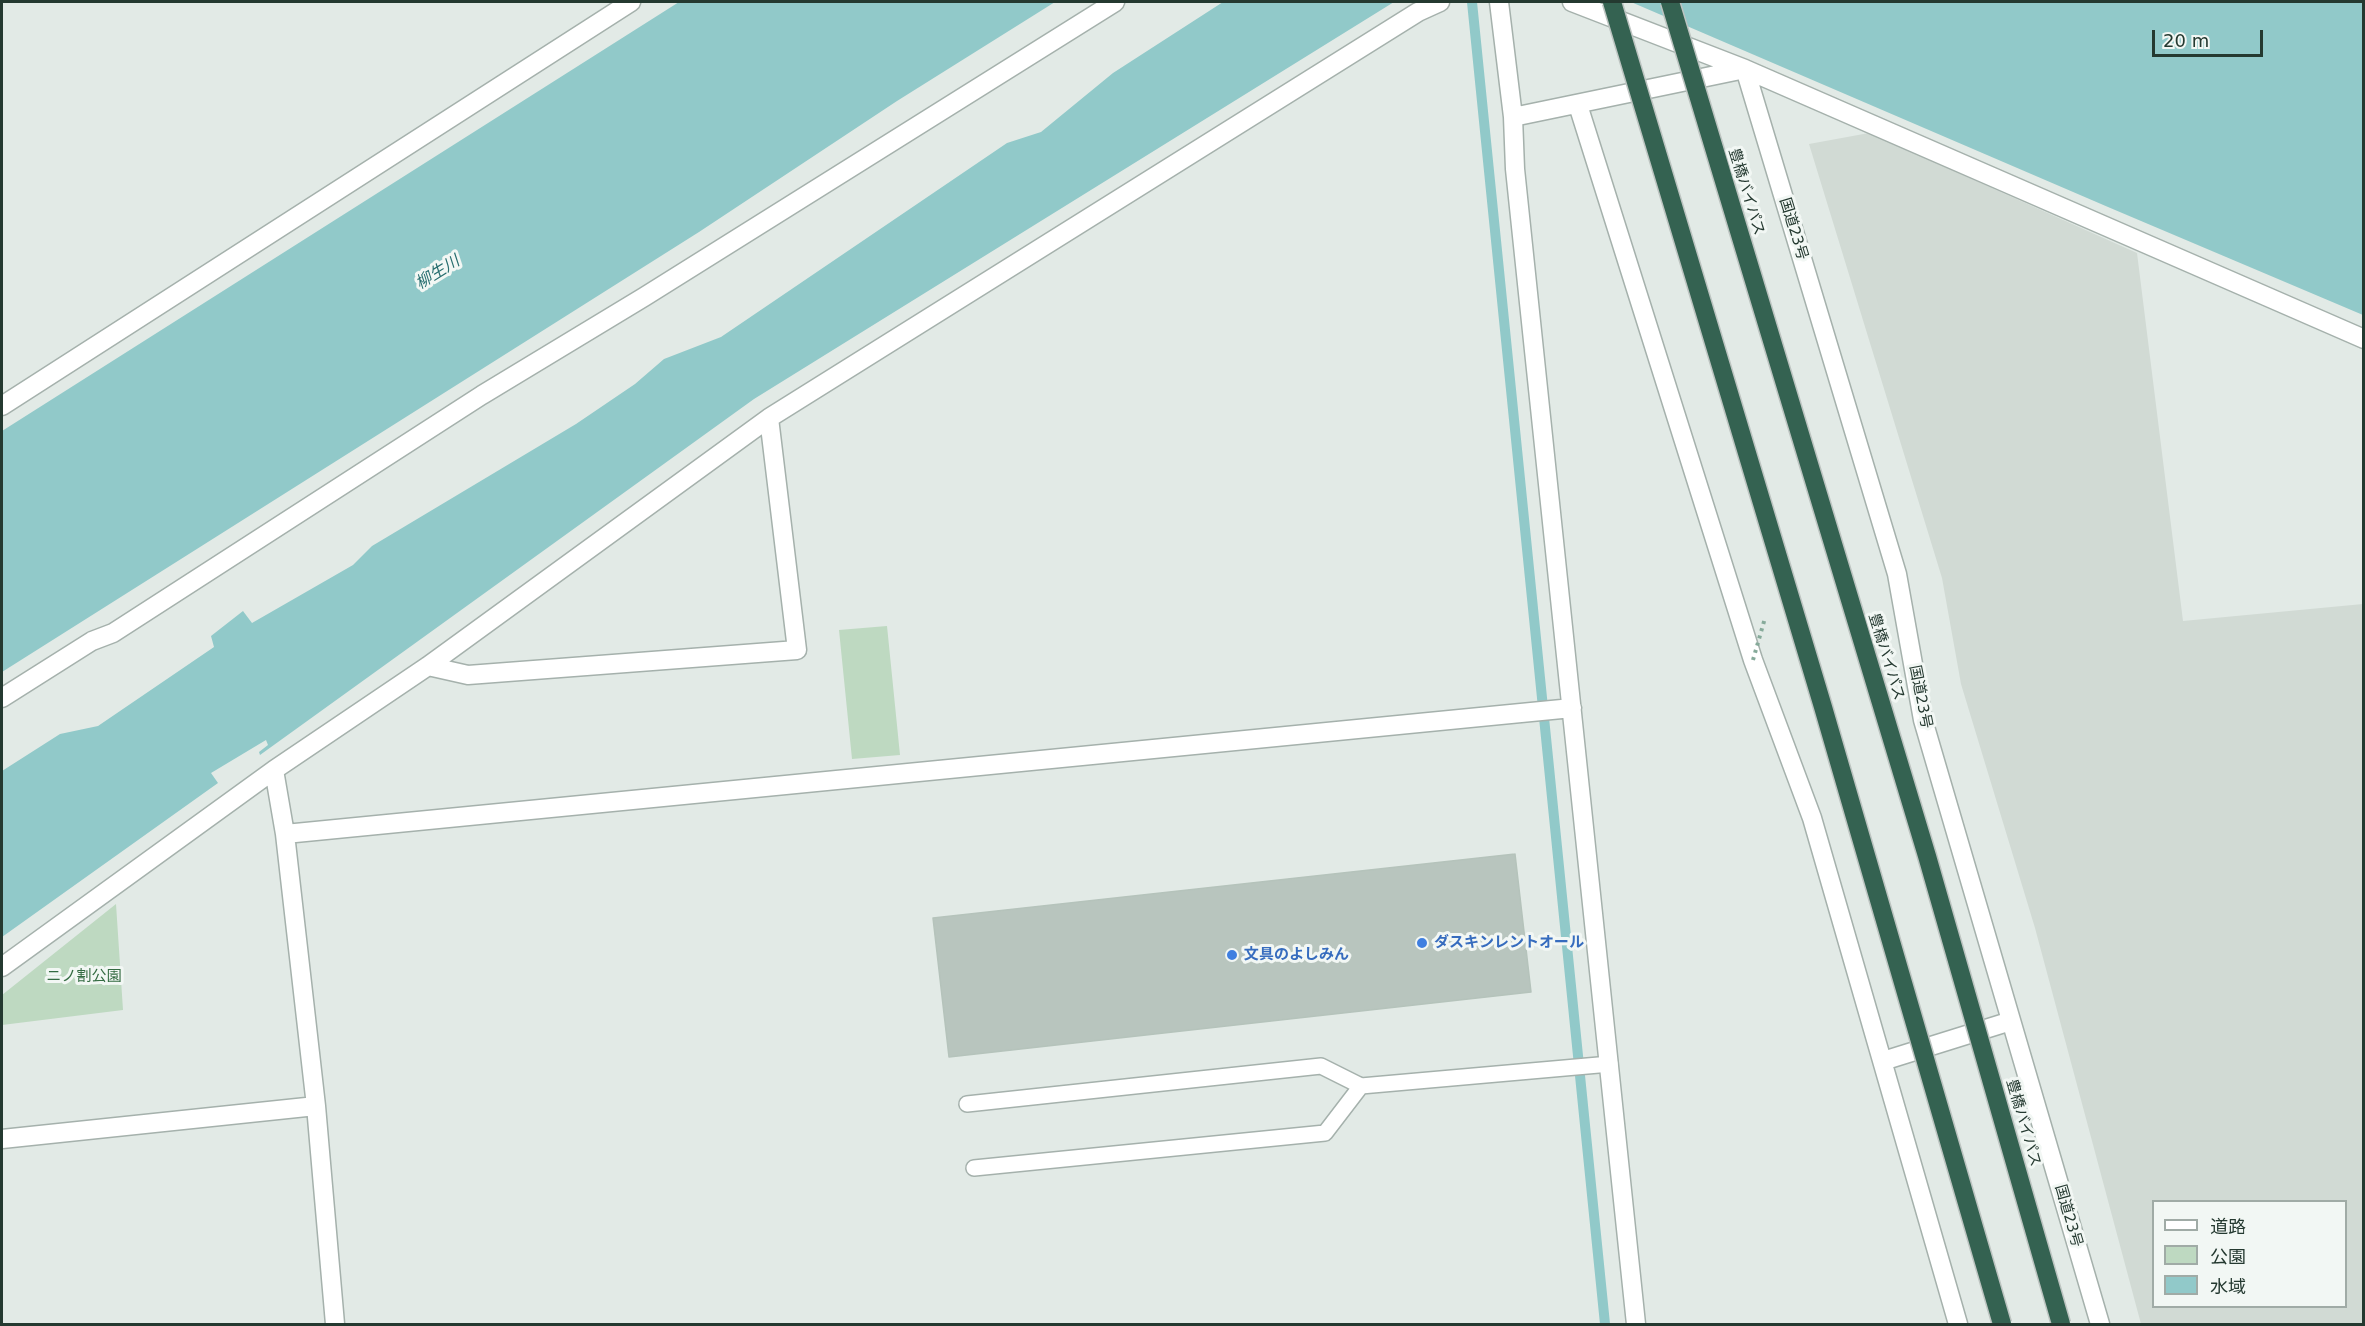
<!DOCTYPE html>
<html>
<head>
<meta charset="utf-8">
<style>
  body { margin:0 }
  #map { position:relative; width:2365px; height:1326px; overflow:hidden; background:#e2eae6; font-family:"DejaVu Sans","Noto Sans JP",sans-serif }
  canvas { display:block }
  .frame { position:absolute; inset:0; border:3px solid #243930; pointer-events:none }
  .legend { position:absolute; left:2152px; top:1200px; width:195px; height:108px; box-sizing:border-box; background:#f2f7f4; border:2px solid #a0aba6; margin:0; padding:8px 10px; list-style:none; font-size:18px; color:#243930 }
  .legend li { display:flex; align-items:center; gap:12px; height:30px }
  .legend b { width:30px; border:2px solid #a0aba6 }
  .scale { position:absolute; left:2152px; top:30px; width:111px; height:27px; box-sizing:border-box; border:3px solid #243930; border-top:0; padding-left:8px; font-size:18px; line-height:21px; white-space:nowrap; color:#243930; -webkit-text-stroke:4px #f2f7f4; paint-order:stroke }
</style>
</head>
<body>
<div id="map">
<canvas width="2365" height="1326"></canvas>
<div class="frame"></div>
<ul class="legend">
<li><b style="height:8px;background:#fff"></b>道路</li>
<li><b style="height:16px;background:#bed9c1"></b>公園</li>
<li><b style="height:16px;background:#91c9c9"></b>水域</li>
</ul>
<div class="scale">20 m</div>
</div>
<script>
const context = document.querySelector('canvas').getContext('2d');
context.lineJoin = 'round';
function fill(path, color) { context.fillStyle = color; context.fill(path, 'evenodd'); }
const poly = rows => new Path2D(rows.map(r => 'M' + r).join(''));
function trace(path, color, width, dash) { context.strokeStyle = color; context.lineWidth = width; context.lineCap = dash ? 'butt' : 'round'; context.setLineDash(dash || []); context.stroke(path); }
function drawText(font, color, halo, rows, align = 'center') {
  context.font = font + ' "DejaVu Sans","Noto Sans JP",sans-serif'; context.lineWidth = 6; context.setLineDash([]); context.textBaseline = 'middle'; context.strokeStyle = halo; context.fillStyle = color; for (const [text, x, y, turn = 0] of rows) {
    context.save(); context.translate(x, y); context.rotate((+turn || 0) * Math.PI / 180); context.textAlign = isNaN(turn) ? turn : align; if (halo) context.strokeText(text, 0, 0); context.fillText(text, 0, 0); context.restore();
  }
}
const built = poly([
  [1869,133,2137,253,2183,621,2363,604,2363,1324,2141,1324,2035,928,1961,684,1942,578,1809,144],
  [2154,1202,2346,1202,2346,1306,2154,1306]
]);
const green = poly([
  [887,626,900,755,852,759,839,630],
  [116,904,123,1010,2,1025,2,995]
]);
const water = poly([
  [679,2,1055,2,897,101,699,232,2,672,2,431],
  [1223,2,1394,2,754,399,260,755,259,752,268,745,266,740,211,773,218,783,2,937,2,771,60,734,98,726,214,647,211,636,243,611,252,623,353,565,372,546,576,424,635,384,664,359,721,337,1007,143,1041,132,1113,73],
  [1631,2,2363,2,2363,315,2108,207]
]);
const stream = poly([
  [1472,2,1605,1324]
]);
const building = poly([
  [1515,854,1531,992,949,1057,933,918,1515,854]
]);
const lane = poly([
  [967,1104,1321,1066,1361,1086,1610,1064],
  [974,1168,1325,1133,1361,1086]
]);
const street = poly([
  [1499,2,1513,117,1515,169,1636,1324],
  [1572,2,1745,69,2364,339],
  [1745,69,1897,574,1923,720,2100,1324],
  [1578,105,1753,660,1812,818,1958,1324],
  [1513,117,1745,69],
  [2,406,631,2],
  [428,666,468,675,797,650,769,418],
  [2,698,92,641,113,633,482,395,644,297,1115,2],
  [274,770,285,834,316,1106,335,1324],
  [285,834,1572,708],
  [2,967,274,770,428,666,769,418,1418,12,1440,2],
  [1883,1061,2011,1021],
  [2,1139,316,1106]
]);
const pathBridge = poly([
  [1753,660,1765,618]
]);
const highwayBridge = poly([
  [1612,2,1823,707,2002,1324],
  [1670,2,1927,856,2061,1324]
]);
const markers = [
  [1422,943,6,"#3f7fe0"],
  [1232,955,6,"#3f7fe0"]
];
const streetNames = [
  ["豊橋バイパス",1746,192,73],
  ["国道23号",1793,229,73],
  ["豊橋バイパス",1886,657,73],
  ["国道23号",1920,697,79],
  ["豊橋バイパス",2023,1123,74],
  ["国道23号",2068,1216,74]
];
const shopNames = [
  ["ダスキンレントオール",1434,943],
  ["文具のよしみん",1244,955]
];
const parkNames = [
  ["ニノ割公園",84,977]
];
const waterNames = [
  ["柳生川",438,273,-32]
];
fill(built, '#d1dad4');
fill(green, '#bed9c1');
fill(water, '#91c9c9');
trace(stream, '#91c9c9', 10);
fill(building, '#b8c5be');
trace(building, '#b5c3bb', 1.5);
trace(lane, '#a5b1ac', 18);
trace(street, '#a5b1ac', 21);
trace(lane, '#fff', 15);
trace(street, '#fff', 18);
trace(highwayBridge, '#bdc4c1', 21, []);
trace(pathBridge, '#86aa9a', 4, [3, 4.5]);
trace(highwayBridge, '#346251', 18);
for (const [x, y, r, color] of markers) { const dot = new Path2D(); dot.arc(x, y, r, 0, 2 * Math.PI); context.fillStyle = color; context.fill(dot); trace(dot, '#f2f7f4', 2); }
drawText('15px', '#243930', '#f2f7f4', streetNames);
drawText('bold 15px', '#366cbe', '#f2f7f4', shopNames, 'left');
drawText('15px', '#336b41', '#f2f7f4', parkNames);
drawText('italic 16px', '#266d6e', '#f2f7f4', waterNames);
</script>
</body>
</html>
